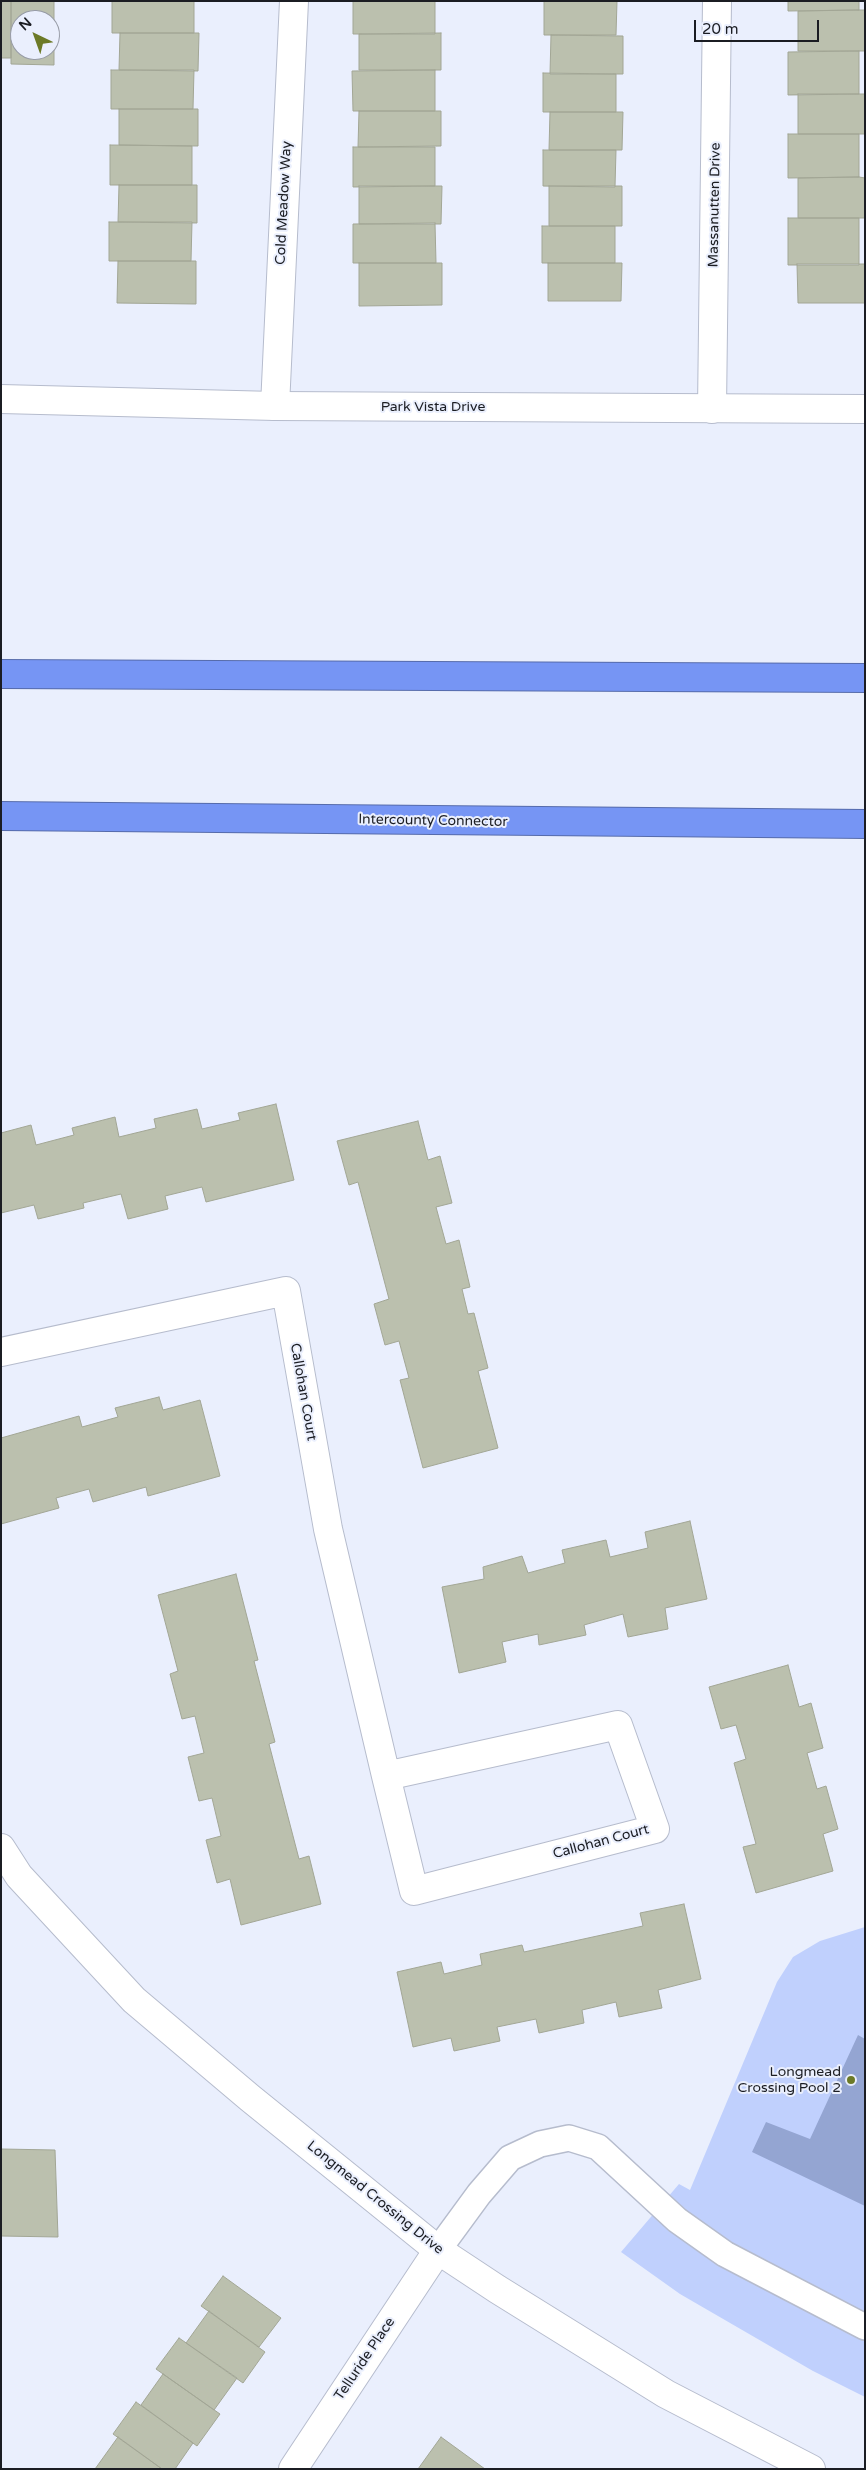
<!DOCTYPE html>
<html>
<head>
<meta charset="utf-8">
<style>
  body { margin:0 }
  #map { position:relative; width:866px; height:2470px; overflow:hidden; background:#eaeffd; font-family:"Varela Round",sans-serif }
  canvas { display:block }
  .frame { position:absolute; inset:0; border:2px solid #1b1d23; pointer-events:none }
  .north { position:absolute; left:10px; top:10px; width:50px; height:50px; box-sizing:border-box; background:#eaeffd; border:1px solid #979ba6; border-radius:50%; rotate:318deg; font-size:14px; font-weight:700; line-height:20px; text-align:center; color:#1b1d23 }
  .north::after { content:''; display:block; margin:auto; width:18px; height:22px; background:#6c7a27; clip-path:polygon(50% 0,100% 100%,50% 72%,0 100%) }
  .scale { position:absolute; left:694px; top:20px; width:125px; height:22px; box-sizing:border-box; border:2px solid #1b1d23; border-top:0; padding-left:6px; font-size:15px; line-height:18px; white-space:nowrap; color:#1b1d23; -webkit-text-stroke:4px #eaeffd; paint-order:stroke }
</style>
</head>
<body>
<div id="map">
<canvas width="866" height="2470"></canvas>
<div class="frame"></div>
<div class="north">N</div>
<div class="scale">20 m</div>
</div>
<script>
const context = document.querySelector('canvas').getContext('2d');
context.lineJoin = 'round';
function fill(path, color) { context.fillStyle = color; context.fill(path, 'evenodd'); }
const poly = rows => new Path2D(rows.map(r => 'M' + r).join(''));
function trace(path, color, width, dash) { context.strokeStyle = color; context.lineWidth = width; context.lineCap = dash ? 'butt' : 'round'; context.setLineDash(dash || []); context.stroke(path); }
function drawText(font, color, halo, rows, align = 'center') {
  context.font = font + ' "Varela Round",sans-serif'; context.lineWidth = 4; context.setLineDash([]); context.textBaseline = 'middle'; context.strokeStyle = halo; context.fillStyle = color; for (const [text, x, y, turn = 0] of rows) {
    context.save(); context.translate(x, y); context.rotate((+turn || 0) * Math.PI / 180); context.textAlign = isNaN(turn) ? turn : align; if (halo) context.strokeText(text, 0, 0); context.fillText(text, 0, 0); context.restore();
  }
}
const green = poly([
  [865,1927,865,2397,813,2371,680,2294,621,2252,679,2184,690,2190,777,1982,793,1957,820,1941]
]);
const water = poly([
  [858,2035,865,2039,865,2206,752,2152,766,2122,810,2139]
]);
const building = poly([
  [1,1,11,1,11,58,1,58,1,1],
  [11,1,54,1,54,65,11,64,11,1],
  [20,20,50,20,50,50,20,50,20,20],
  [112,1,194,1,194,33,112,33,112,1],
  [353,1,435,1,435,34,353,34,353,1],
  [544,1,617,1,616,35,544,35,544,1],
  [788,1,859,1,859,10,788,11,788,1],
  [859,10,865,10,865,51,798,51,798,11,859,10],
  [120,33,199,33,198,71,119,70,120,33],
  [441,33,441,70,359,70,359,34,441,33],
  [551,35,623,36,623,74,550,74,551,35],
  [859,51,859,94,788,95,788,52,859,51],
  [111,70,194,70,193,109,111,109,111,70],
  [435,70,435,111,353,111,352,71,435,70],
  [543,73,616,74,616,112,543,112,543,73],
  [798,94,865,94,865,134,798,134,798,94],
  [119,109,198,109,198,146,119,145,119,109],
  [359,111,441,111,441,146,358,147,359,111],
  [550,112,623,112,622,150,549,150,550,112],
  [788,134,859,134,859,177,788,178,788,134],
  [110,145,192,146,192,185,110,185,110,145],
  [353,147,435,147,435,186,353,187,353,147],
  [543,150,616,150,615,187,543,186,543,150],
  [859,177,865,178,865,218,798,218,798,178,859,177],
  [119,185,197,185,197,223,118,222,119,185],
  [359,186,442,186,441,224,359,224,359,186],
  [549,186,622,186,622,226,549,226,549,186],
  [788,218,859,218,859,265,788,265,788,218],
  [109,222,192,222,191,261,109,261,109,222],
  [435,223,436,263,353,263,353,224,435,223],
  [542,226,615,226,615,263,542,263,542,226],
  [118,261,196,261,196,304,117,303,118,261],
  [359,263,442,263,442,305,359,306,359,263],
  [548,263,622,263,621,301,548,301,548,263],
  [797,264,865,264,865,303,798,303,797,264],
  [276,1104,294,1180,206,1202,202,1187,165,1196,168,1209,128,1219,121,1194,83,1203,84,1208,38,1219,34,1205,1,1213,1,1133,31,1125,36,1145,74,1135,72,1128,115,1117,119,1137,156,1128,154,1119,197,1109,202,1129,240,1120,238,1113,276,1104],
  [418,1121,428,1160,440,1156,452,1203,436,1207,446,1244,459,1240,470,1287,462,1289,468,1314,474,1313,488,1368,478,1371,498,1448,423,1468,400,1380,409,1378,399,1341,385,1345,374,1304,389,1299,358,1182,349,1185,337,1141,418,1121],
  [159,1397,163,1410,200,1400,220,1476,148,1496,146,1487,93,1502,89,1489,56,1498,59,1508,1,1524,1,1438,79,1416,82,1427,118,1417,115,1408,159,1397],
  [690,1521,707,1599,665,1608,668,1629,628,1637,623,1614,584,1625,586,1635,539,1645,538,1634,502,1642,506,1662,459,1673,442,1587,484,1579,483,1567,522,1556,528,1573,565,1563,562,1550,606,1540,610,1557,648,1548,645,1532,690,1521],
  [236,1574,258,1660,254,1661,275,1742,269,1744,299,1859,309,1856,321,1904,241,1925,230,1879,217,1883,206,1840,221,1836,212,1798,199,1801,188,1757,204,1753,195,1716,182,1719,170,1674,178,1671,158,1595,236,1574],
  [788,1665,799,1707,811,1703,823,1748,807,1753,817,1789,826,1786,838,1829,823,1834,833,1871,756,1893,743,1847,756,1844,734,1763,746,1759,736,1725,721,1729,709,1687,788,1665],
  [684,1904,701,1979,658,1990,662,2008,619,2017,616,2002,582,2010,584,2023,539,2033,536,2019,497,2027,500,2041,454,2051,451,2038,413,2047,397,1972,441,1962,444,1974,482,1965,480,1954,522,1945,524,1952,643,1926,640,1913,684,1904],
  [1,2149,55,2150,58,2237,1,2236,1,2149],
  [223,2276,281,2318,259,2347,201,2306,223,2276],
  [209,2311,265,2352,243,2383,186,2343,209,2311],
  [179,2338,237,2378,214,2410,156,2369,179,2338],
  [163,2374,220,2414,197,2446,141,2405,163,2374],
  [136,2402,193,2443,175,2469,162,2469,113,2434,136,2402],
  [118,2437,162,2469,95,2469,118,2437],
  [441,2437,485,2469,418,2469,441,2437]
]);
const service = poly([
  [438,2250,479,2194,510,2158,540,2144,569,2138,598,2147,677,2220,725,2254,865,2327]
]);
const minor = poly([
  [275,406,294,1],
  [712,409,717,1],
  [1,1352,286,1291,328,1529,386,1776,414,1891,655,1829,618,1725,386,1776],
  [293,2469,438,2250]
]);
const tertiary = poly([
  [1,399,275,406,865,409],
  [1,1848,19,1876,134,2000,250,2098,438,2250,497,2289,666,2394,811,2469]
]);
const motorway = poly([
  [1,674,865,678],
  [1,816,865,824]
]);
const markers = [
  [851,2080,5,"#6c7a27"]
];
const streetNames = [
  ["Cold Meadow Way",284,203,-87],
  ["Massanutten Drive",715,205,-89],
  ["Park Vista Drive",433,407],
  ["Intercounty Connector",433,821,1],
  ["Callohan Court",303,1392,80],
  ["Callohan Court",601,1842,-15],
  ["Longmead Crossing Drive",375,2198,39],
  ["Telluride Place",365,2359,-56]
];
const poiNames = [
  ["Longmead",841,2072],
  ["Crossing Pool 2",841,2088]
];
fill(green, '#c0d0fd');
fill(water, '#94a5d2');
fill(building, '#bbc0ae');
trace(building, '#a2a695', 1);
trace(service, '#b6bccd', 28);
trace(minor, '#b6bccd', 30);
trace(tertiary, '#b6bccd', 30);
trace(motorway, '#566bab', 30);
trace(service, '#fff', 25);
trace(minor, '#fff', 28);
trace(tertiary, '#fff', 28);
trace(motorway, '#7695f4', 28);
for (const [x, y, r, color] of markers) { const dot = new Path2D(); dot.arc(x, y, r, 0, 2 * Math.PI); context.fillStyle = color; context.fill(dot); trace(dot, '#eaeffd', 2); }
drawText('14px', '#1b1d23', '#eaeffd', streetNames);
drawText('14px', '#1b1d23', '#eaeffd', poiNames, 'right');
</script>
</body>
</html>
